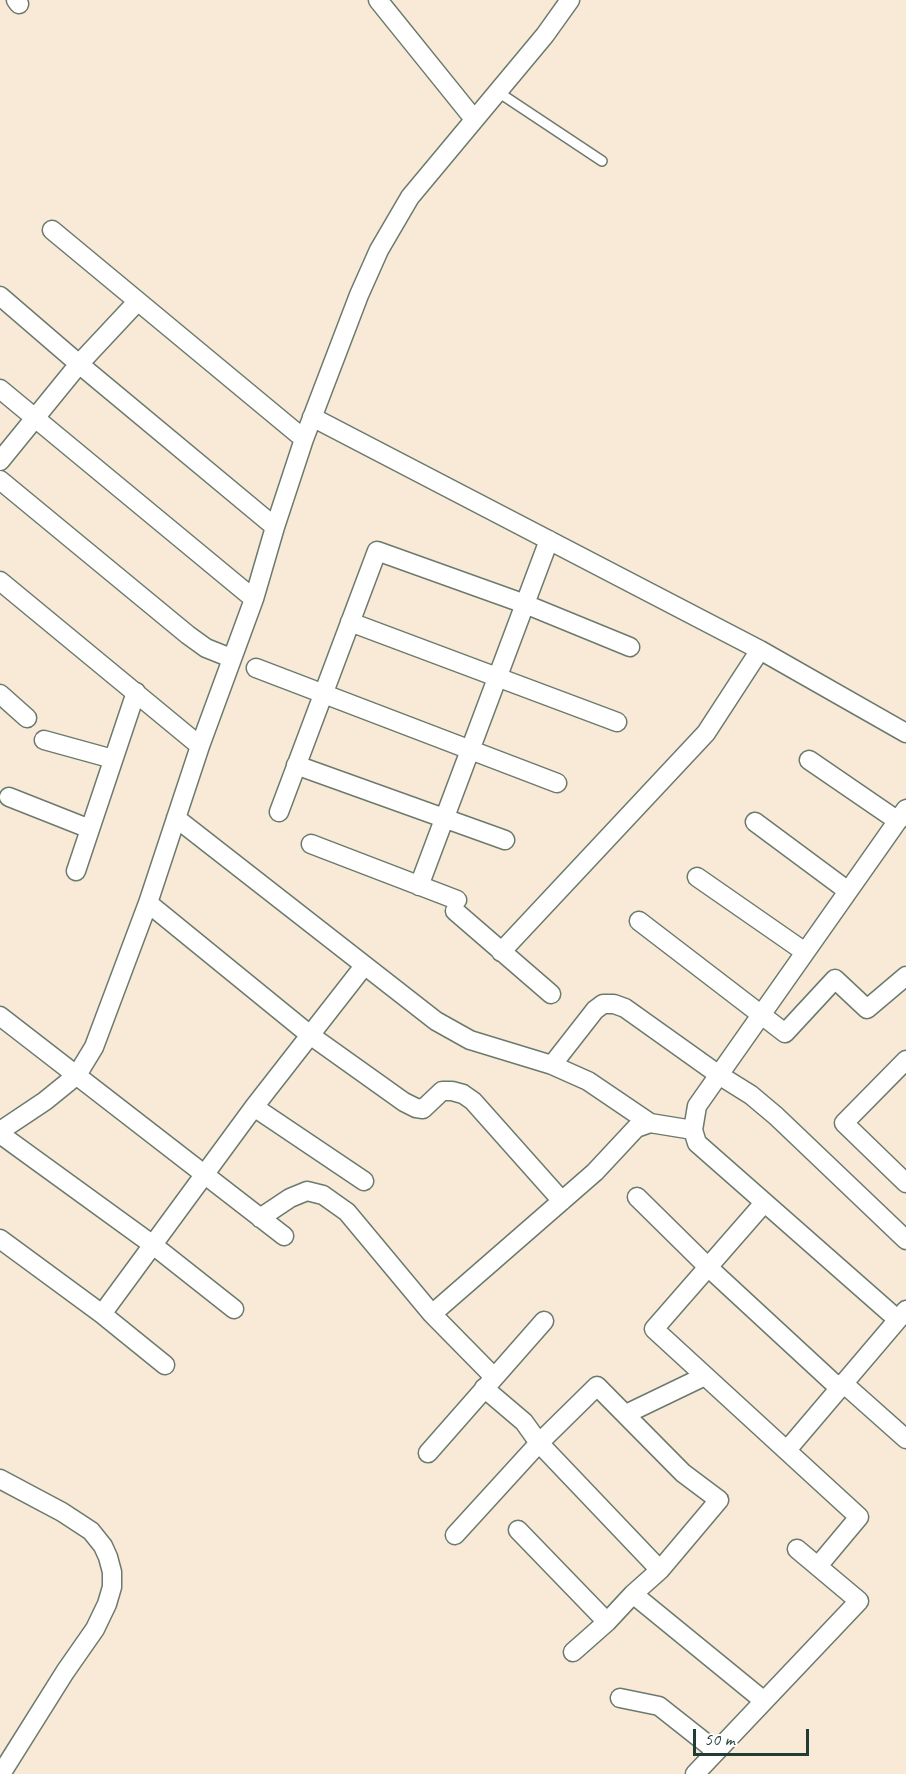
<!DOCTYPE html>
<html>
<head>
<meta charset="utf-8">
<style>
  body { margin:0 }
  #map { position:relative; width:906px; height:1774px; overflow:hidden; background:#f8ead7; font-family:Caveat,sans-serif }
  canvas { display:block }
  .scale { position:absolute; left:693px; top:1729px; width:116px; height:27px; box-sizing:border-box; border:3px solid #1f3d34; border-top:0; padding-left:8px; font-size:18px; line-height:21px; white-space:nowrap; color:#1f3d34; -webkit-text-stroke:4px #fff; paint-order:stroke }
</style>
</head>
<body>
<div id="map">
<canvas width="906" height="1774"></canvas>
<div class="scale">50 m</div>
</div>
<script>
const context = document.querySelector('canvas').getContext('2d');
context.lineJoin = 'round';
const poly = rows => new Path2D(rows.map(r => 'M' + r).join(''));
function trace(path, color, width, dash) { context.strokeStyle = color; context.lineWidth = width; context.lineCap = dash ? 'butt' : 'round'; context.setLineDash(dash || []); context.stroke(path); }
const lane = poly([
  [498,92,602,161]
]);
const street = poly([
  [16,0,19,4],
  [378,0,474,119],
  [52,230,304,439],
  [0,296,79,364,275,527],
  [0,389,254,599],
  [312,417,760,650,906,733],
  [0,461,79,364,137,302],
  [0,480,188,635,206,648,231,658],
  [0,581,200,746],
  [350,622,617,722],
  [256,668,557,783],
  [0,694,27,718],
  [44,740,113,759],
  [809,760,898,821],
  [296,765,505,840],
  [9,797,90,829],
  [279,812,377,551,525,604,630,647],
  [176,818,436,1021,470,1040,552,1065,588,1081,650,1123],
  [755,822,848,891],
  [311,844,457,900],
  [76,871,136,692],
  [697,877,805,952],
  [419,886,549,540],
  [148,903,310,1035,404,1102,416,1108,423,1109,442,1091,452,1091,463,1094,473,1101,562,1201],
  [455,911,551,994],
  [639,921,785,1033,835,979,867,1009,906,976],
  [501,952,706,733,760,650],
  [0,1016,284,1236],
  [906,1060,844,1123,906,1183],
  [552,1065,595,1010,603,1004,614,1004,625,1008,719,1075,751,1095,776,1116,906,1240],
  [254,1107,364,1181],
  [0,1131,45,1101,77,1075,94,1047,148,903,200,746,254,599,275,527,304,439,359,295,379,250,410,197,545,35,570,0],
  [0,1134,153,1245,234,1309],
  [637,1197,708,1267,839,1388],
  [764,1203,654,1329,859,1517,818,1566],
  [260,1218,290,1198,307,1191,323,1195,347,1212,432,1314],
  [0,1239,102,1314,165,1365],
  [102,1314,254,1107,364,966],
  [897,1319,697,1143,693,1130,697,1106,906,809],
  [494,1377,432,1314,595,1172,636,1128,650,1123,693,1130],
  [843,1383,906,1439],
  [484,1388,524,1422,539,1443,660,1570],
  [626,1414,705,1376],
  [787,1450,906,1310],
  [428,1453,544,1321],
  [0,1479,62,1512,91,1531,103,1546,108,1557,112,1572,112,1587,107,1604,95,1629,65,1672,1,1774],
  [518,1530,607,1622],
  [455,1535,539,1443,597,1386,683,1473,719,1500,660,1570,633,1594,607,1622,573,1652],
  [633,1594,764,1701],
  [620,1698,659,1706,716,1751],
  [695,1774,859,1601,797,1549]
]);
trace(lane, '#6b7a6d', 12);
trace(street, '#6b7a6d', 21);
trace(lane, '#fff', 9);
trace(street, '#fff', 18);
</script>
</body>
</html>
